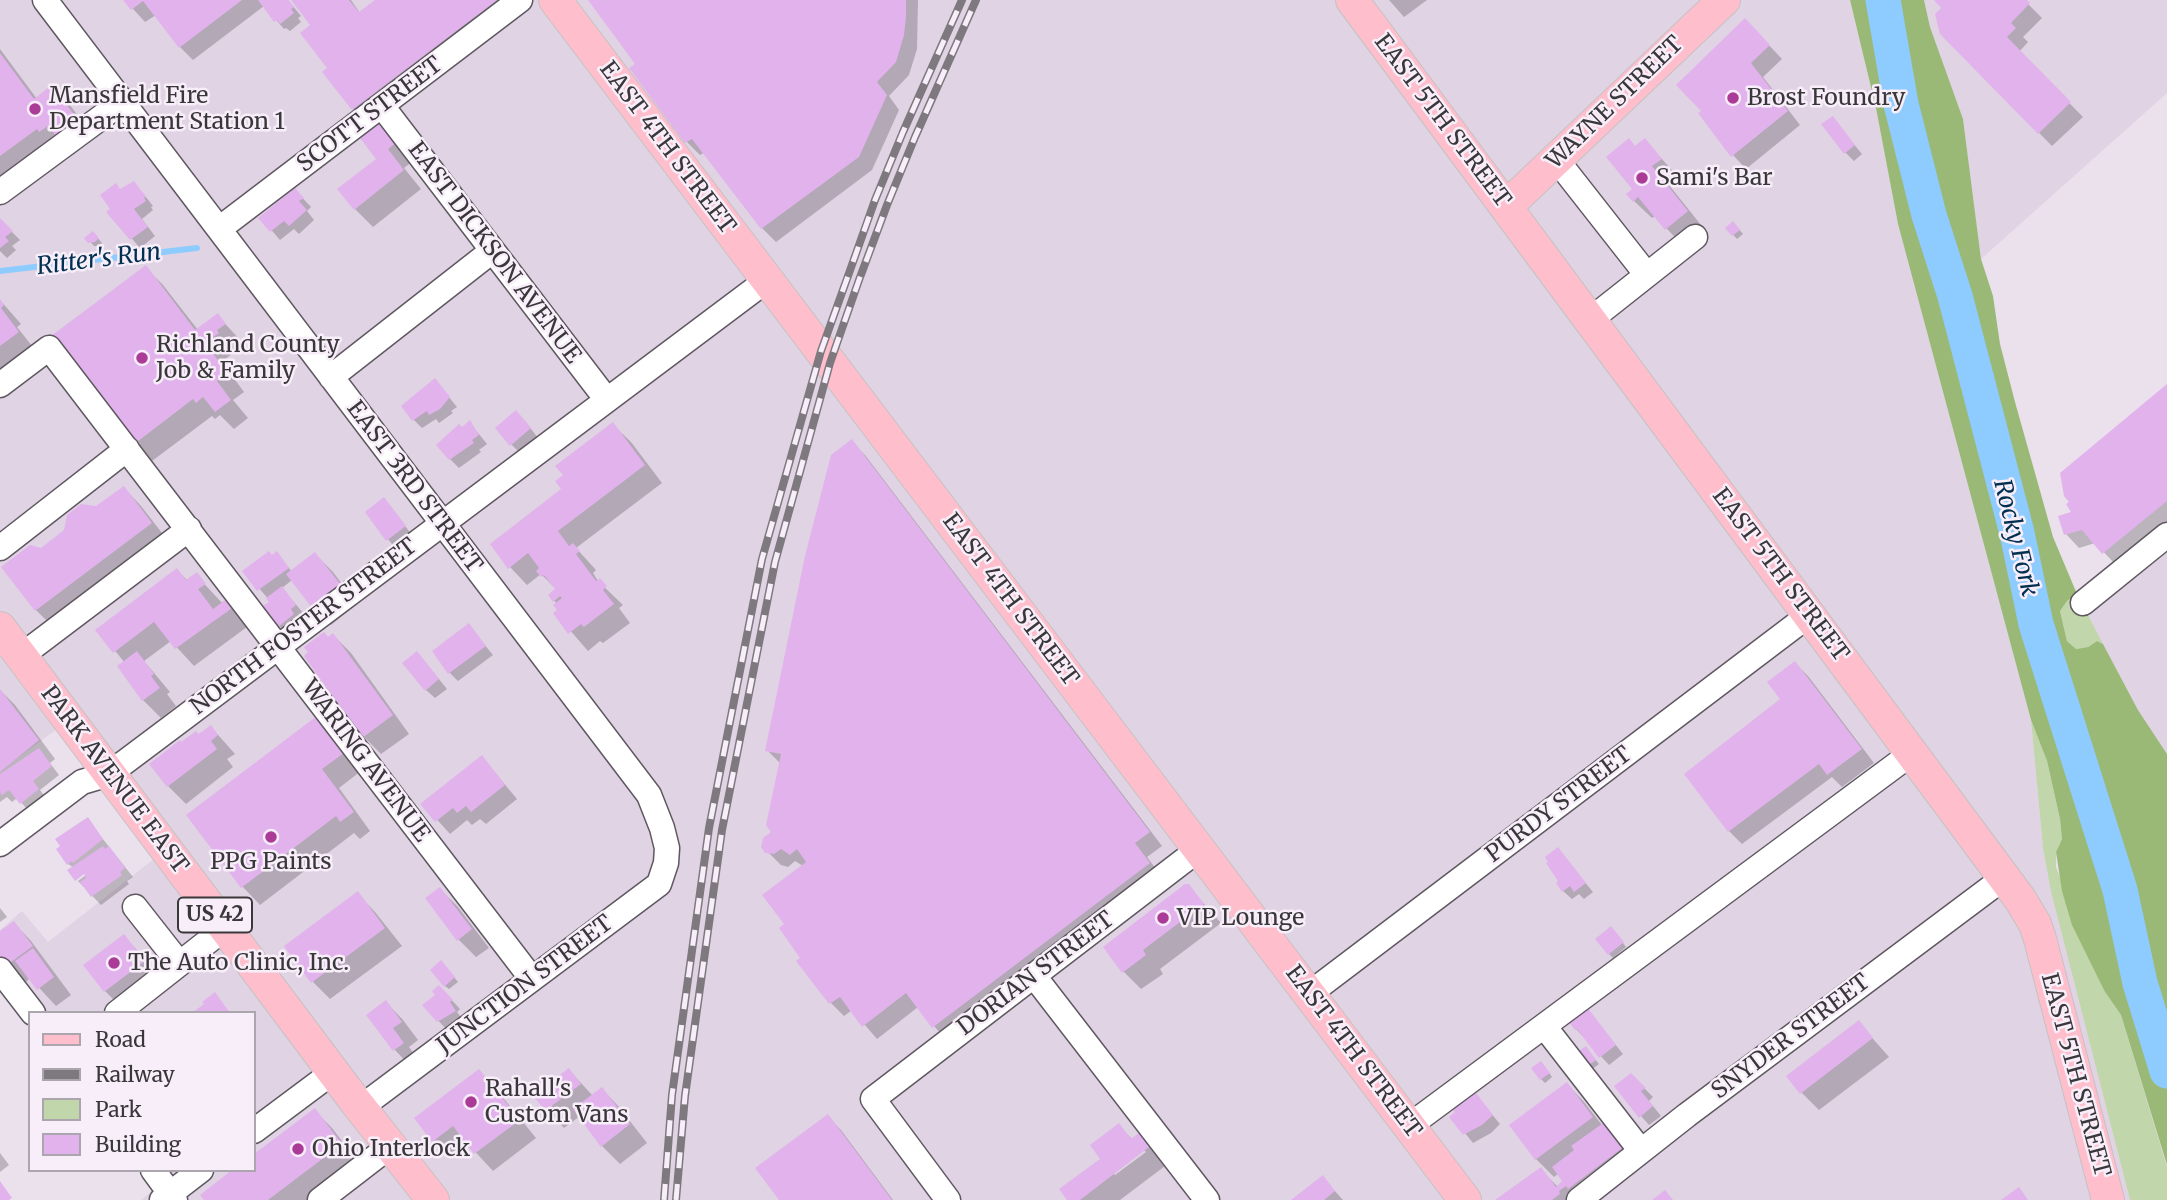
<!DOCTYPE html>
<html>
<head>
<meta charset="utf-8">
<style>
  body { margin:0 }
  #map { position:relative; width:2167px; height:1200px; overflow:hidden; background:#eae1ec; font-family:Merriweather,serif }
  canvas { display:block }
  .legend { position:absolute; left:28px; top:1011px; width:228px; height:161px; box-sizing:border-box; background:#f7eef9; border:2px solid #aba5ad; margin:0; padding:9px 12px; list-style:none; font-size:21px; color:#3a373b }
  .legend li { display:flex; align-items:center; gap:14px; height:35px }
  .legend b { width:35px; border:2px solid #aba5ad }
</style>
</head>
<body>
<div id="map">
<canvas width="2167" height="1200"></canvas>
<ul class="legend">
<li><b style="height:9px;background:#febecb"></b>Road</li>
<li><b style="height:9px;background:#7e797f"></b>Railway</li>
<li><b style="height:19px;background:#c1d6aa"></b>Park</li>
<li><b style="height:19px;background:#e2b2ed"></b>Building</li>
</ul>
</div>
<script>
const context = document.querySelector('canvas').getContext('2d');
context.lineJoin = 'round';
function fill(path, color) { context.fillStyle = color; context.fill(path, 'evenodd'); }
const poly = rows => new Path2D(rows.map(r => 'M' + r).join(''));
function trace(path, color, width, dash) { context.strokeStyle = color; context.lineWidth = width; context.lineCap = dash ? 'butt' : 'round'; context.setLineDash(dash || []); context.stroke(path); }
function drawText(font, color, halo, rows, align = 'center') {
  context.font = font + ' Merriweather,serif'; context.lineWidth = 5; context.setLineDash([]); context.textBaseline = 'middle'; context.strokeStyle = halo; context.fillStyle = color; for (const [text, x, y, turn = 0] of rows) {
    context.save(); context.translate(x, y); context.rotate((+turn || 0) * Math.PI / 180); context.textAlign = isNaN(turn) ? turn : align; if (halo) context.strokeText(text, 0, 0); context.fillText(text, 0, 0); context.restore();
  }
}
const built = poly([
  [0,0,1850,0,1876,108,1898,224,2031,720,2043,848,2051,892,2130,1200,141,1200,157,1187,144,1170,254,1170,254,1013,30,1013,0,977,0,930,22,911,48,942,154,859,57,729,0,771],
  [1924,0,2167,0,2167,93,1981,259,1963,119,1930,27],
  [2167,551,2167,754,2138,710,2088,616]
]);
const green = poly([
  [2077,594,2103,644,2097,641,2088,647,2076,649,2067,641,2060,611,2067,601],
  [2031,720,2047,761,2060,819,2062,839,2056,852,2056,867,2105,992,2121,1015,2167,1167,2167,1200,2130,1200,2051,892,2043,848]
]);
const forest = poly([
  [1850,0,1924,0,1930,27,1963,119,1981,259,1993,296,2000,344,2015,402,2053,537,2077,594,2067,601,2060,611,2067,641,2076,649,2088,647,2097,641,2103,644,2138,710,2167,754,2167,1165,2121,1015,2105,992,2072,925,2062,891,2056,852,2062,839,2060,819,2047,761,2031,720,1898,224,1876,108]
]);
const shadow = poly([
  [125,0,288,0,301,16,298,18,301,22,290,31,286,28,284,29,264,6,193,60,180,47,156,15,145,22],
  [293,0,351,0,360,13,378,0,508,0,366,122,353,109,330,68,312,25],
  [590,0,918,0,917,49,909,75,889,96,899,110,872,170,776,242,762,228,705,152,700,155,687,142,637,64],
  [1389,0,1427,0,1404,17],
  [1936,0,2024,0,2042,18,2023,37,2028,42,2019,52,2083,117,2052,146,1941,33,1944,8],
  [1745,20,1782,59,1763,77,1800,125,1746,169,1733,155],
  [0,49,37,99,52,88,70,105,94,138,75,153,66,143,0,191],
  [1832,118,1862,154,1854,161,1845,152],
  [363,139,400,141,414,160,404,168,421,189,373,227,355,209,379,159],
  [1645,140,1678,177,1669,185,1705,230,1684,247,1655,216,1652,218,1634,201,1636,147],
  [295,190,311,207,307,211,314,220,299,234,294,229,280,240,261,218],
  [121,191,142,192,153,206,151,207,153,210,142,219,155,236,140,248,109,212],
  [0,220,20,240,12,246,16,250,7,258,0,251],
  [1737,227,1743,234,1737,239,1727,228],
  [97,237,102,243,99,246,94,246,87,238],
  [145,267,163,285,198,330,217,315,242,342,234,349,235,351,222,362,244,392,233,400,248,418,234,429,220,415,215,419,212,416,152,461,134,444],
  [0,300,21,324,17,327,36,351,0,377],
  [435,380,457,407,451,411,453,413,439,423,436,419,422,428,413,419],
  [2167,387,2167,525,2117,566,2095,543,2079,548,2066,534,2060,517,2073,513,2071,502],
  [525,421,538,438,520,453,511,444],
  [470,423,487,444,479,450,481,452,459,468,450,459,462,429],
  [613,425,631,442,662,483,576,548,596,570,593,573,598,581,623,605,619,608,630,623,603,643,600,641,588,651,555,613,559,610,557,604,550,595,557,590,541,574,527,585,510,567],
  [851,442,865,455,1162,846,1147,857,1162,877,946,1040,918,1007,877,1039,852,1010,844,1016,831,1003,799,961,802,958,803,866,795,861,788,867,781,865,767,851,774,832,781,764,767,750],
  [124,488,141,506,169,542,54,628,36,610,41,550],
  [384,500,413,536,396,549,367,513],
  [277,553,292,572,315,554,333,572,357,604,331,625,313,607,292,580,282,588,304,614,288,634,279,626,271,602,244,571],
  [177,570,188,581,196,575,223,604,228,600,251,624,194,666,171,641,144,661,170,692,167,694,176,706,161,718,143,700,125,663,98,630],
  [469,626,493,655,458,681,449,672],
  [333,635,351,653,409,734,381,754,364,737,311,653],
  [425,662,447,689,435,698,426,690],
  [1795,663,1808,676,1874,763,1842,787,1832,777,1742,844,1729,831],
  [0,690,15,705,55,759,50,763,59,775,40,790,46,798,29,811,17,798,12,802,7,797,0,802],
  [317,718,361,771,339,788,370,831,360,839,354,833,260,905,243,887,189,815],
  [211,727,235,754,227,759,233,767,186,804,168,786,182,744],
  [482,757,517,799,486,824,480,819,472,825,467,820,450,834,423,804],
  [87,819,133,877,127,881,129,884,101,905,78,881,86,875,68,864],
  [1558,850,1593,892,1584,899,1579,894,1572,899,1563,891],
  [1188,886,1221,923,1160,969,1163,974,1141,989,1123,971],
  [440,889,458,907,489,948,476,957,459,940,428,898],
  [358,894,375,912,402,946,330,999,313,982],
  [0,908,7,917,0,922],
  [14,923,31,941,71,995,56,1006,30,978,26,982,0,953,0,933],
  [1615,932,1626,947,1613,958,1609,954],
  [124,937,141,954,161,979,123,1009,105,991,86,966],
  [445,966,458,982,449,989,445,986],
  [448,996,460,1009,457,1012,463,1020,447,1030,424,1005],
  [386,1002,403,1020,418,1040,409,1047,420,1062,412,1068,395,1050,369,1015],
  [1587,1009,1623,1054,1609,1065,1576,1029],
  [1859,1023,1889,1057,1819,1110,1801,1092],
  [1589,1052,1599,1064,1591,1070,1588,1066],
  [1545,1067,1552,1077,1545,1083,1541,1079],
  [569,1070,593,1096,602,1089,619,1107,647,1143,620,1164,602,1146,580,1116,564,1128,535,1096],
  [479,1071,496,1089,536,1138,493,1171,469,1145,451,1158,434,1141],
  [1631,1075,1653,1097,1649,1101,1661,1116,1649,1125,1641,1116],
  [1567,1084,1584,1102,1602,1125,1641,1164,1594,1200,1499,1200,1540,1169,1558,1187,1565,1182,1559,1173,1554,1177,1536,1159],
  [1476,1095,1500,1124,1491,1133,1473,1143,1452,1117],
  [314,1110,332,1128,358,1162,309,1200,206,1200,254,1170,254,1156],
  [828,1117,841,1130,893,1200,781,1200],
  [1119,1126,1133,1140,1142,1133,1169,1163,1120,1200,1069,1200,1103,1159],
  [1143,1149,1146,1152,1115,1175,1113,1173],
  [0,1153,9,1165,0,1172],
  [1323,1178,1343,1200,1294,1200]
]);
const stream = poly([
  [0,271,197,248]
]);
const river = poly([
  [1883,0,1901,104,1929,215,1955,296,2017,533,2036,624,2120,890,2140,983,2167,1071]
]);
const building = poly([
  [123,0,242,0,179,48,143,1,131,10],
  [258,0,288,0,294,7,291,9,294,13,280,24,277,20,274,22],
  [291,0,349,0,359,12,375,0,497,0,352,110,322,72,327,68,300,33,310,25],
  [588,0,906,0,906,17,904,35,896,62,877,82,887,95,859,157,761,229,692,139,685,143,629,68,635,64],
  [1934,0,2027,0,2030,3,2011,23,2016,28,2007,37,2071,102,2038,134,1940,34,1935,14,1941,8],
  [1745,18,1770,45,1751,63,1788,111,1731,157,1698,113,1701,111,1676,85],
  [0,53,34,99,52,85,78,120,56,136,48,126,39,132,37,129,0,156],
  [1833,116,1855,145,1844,154,1821,124],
  [382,121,398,141,388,149,404,170,354,210,337,189,376,159,360,138],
  [1629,138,1635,146,1645,138,1662,159,1652,166,1688,211,1665,230,1638,197,1633,202,1626,194,1632,189,1606,157],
  [134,181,146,197,144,198,146,201,134,209,148,227,130,240,106,212,110,209,100,195,116,183,120,189],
  [295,188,304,198,299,201,307,210,289,226,284,221,270,232,258,218],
  [0,218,13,231,5,237,9,241,0,248],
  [1733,221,1740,230,1732,236,1725,228],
  [93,231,99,238,95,242,88,243,84,238],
  [146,265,195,330,218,313,226,324,217,330,219,333,205,343,228,373,217,381,231,400,215,412,203,397,196,403,193,399,133,445,51,336],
  [0,299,4,305,1,308,19,332,0,346],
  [435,378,450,397,440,409,429,415,427,411,412,421,401,406],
  [2167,384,2167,501,2102,554,2082,530,2064,535,2058,516,2071,512,2066,504,2069,502,2064,496,2060,473],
  [516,410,531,428,510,446,495,428],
  [470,420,479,435,472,440,474,443,449,460,436,445,459,424,462,427],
  [613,422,645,465,558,531,569,546,573,543,580,551,576,554,596,581,600,578,607,586,603,590,614,604,584,627,581,624,568,634,553,613,557,610,553,605,562,598,560,596,553,602,548,595,555,589,544,575,541,577,536,571,539,568,528,553,508,569,490,544,561,489,555,481,563,475,555,466],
  [852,439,1150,832,1135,843,1150,863,932,1028,906,993,862,1027,840,997,829,1004,796,961,800,958,779,928,784,924,762,895,806,862,797,849,790,855,781,849,774,854,765,853,761,847,763,838,771,832,766,825,781,754,765,751,805,556,831,455],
  [124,486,152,523,35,611,1,567,30,545,41,548,64,530,67,515,81,504,96,506],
  [384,497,406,526,386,541,365,512],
  [269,551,272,555,277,551,289,568,257,591,242,571],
  [315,552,341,585,312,608,286,574],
  [177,568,186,580,197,572,206,584,198,589,213,609,228,598,235,606,175,649,154,622,113,653,95,630],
  [282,586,296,605,291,609,294,614,278,627,263,606,269,602,266,598],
  [469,623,486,646,448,674,432,651],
  [324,632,328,637,333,633,393,715,362,738,304,656,308,652,304,647],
  [137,651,154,674,151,676,160,688,142,701,117,666],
  [417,651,439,679,425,691,402,663],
  [1795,661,1862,749,1827,775,1819,764,1728,832,1684,774,1780,699,1767,682],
  [0,689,39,740,0,772],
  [317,716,344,753,322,769,354,812,340,822,336,816,241,888,186,815],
  [211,725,218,735,211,741,217,749,167,787,149,764,180,740,181,742,196,731,199,734],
  [39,748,52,766,33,781,39,789,20,804,9,790,2,795,0,792,0,774],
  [482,755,505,785,471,812,466,806,457,813,453,808,435,822,420,804],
  [88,817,103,839,73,863,72,861,67,865,56,849,60,846,55,839],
  [103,846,105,849,109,846,125,868,120,872,122,875,91,897,80,882,86,878,84,874,75,881,67,870],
  [1558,847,1586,883,1574,892,1570,886,1562,892,1556,883,1558,881,1546,863,1548,862,1545,857],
  [1185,884,1189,884,1204,904,1143,950,1146,955,1122,973,1103,947],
  [440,887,472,929,457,941,425,898],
  [358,891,385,928,311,983,284,946],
  [14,921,33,946,7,965,0,956,0,931],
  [1611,926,1624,942,1608,955,1595,939],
  [124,934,145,961,104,992,83,965],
  [33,948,54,977,37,990,15,961],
  [441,960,455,977,444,987,430,970],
  [439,985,453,1000,450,1002,456,1011,437,1022,422,1005,435,995,432,991],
  [215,992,230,1013,192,1013,204,1004,202,1002],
  [386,1000,402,1022,393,1028,404,1043,393,1051,366,1015],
  [1587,1007,1616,1045,1599,1058,1577,1029,1575,1030,1568,1021],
  [1859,1020,1873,1038,1800,1094,1786,1076],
  [1586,1046,1596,1060,1586,1067,1576,1053],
  [1541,1061,1550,1073,1540,1080,1531,1068],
  [569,1068,581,1084,545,1111,533,1095],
  [479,1069,520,1120,474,1154,453,1126,432,1142,414,1118],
  [1631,1073,1646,1088,1641,1091,1653,1106,1639,1118,1614,1086],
  [1567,1082,1593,1117,1535,1160,1509,1125],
  [602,1087,630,1124,601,1147,573,1109],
  [1476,1093,1493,1115,1482,1125,1463,1135,1449,1117,1455,1112,1453,1110],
  [315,1108,342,1144,268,1200,204,1200,200,1195,232,1170,254,1170,254,1154],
  [828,1114,892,1200,779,1200,755,1168],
  [1606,1121,1625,1146,1568,1189,1566,1186,1559,1191,1560,1194,1552,1200,1495,1200,1541,1167,1556,1187,1562,1181,1552,1167,1574,1150,1571,1146],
  [1119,1123,1131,1139,1143,1130,1153,1144,1080,1200,1067,1200,1059,1189,1100,1159,1090,1145],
  [1323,1175,1335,1191,1324,1200,1291,1200],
  [0,1181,12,1198,9,1200,0,1200],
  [2019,1187,2028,1200,2001,1200],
  [1665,1190,1673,1200,1652,1200]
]);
const minor = poly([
  [45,0,649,795,662,828,667,848,666,863,659,884,360,1108],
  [382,106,607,400],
  [1556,159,1647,275],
  [0,192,122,102],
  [219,229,520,0],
  [1590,320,1695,237],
  [331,377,492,251],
  [0,385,49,348,532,979],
  [0,548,127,449],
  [2083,603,2167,535],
  [21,656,189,529],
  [0,844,82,782,109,774,767,280],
  [135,907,179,963],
  [0,970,33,1013],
  [1034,976,1207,1200],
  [1309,994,1809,615],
  [117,1013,225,928],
  [1544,1026,1641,1151],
  [1409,1126,1912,753],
  [254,1131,333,1072],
  [153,1170,175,1200],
  [162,1200,201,1170],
  [320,1200,390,1146],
  [948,1200,873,1099,1199,849],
  [1579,1200,1687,1115,2005,877]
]);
const major = poly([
  [555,0,1465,1200],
  [1352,0,2020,899,2035,924,2040,939,2108,1200],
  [1506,207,1724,0],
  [0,628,355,1101,433,1200]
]);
const rail = poly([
  [664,1200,672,1095,709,828,762,559,821,351,848,276,875,200,903,132,962,0],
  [676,1200,685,1096,722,830,775,562,830,363,859,280,887,205,915,137,976,0]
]);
const markers = [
  [1733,98,7,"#aa3b97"],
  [35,109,7,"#aa3b97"],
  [1642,178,7,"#aa3b97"],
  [142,358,7,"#aa3b97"],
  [271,837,7,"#aa3b97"],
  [1163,918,7,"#aa3b97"],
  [114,963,7,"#aa3b97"],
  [471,1102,7,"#aa3b97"],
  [298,1149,7,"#aa3b97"]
];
const shields = [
  [215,915,74]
];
const shieldNames = [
  ["US 42",215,915]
];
const poiNames = [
  ["Mansfield Fire",49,96],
  ["Department Station 1",49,122],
  ["Brost Foundry",1747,98],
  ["Sami's Bar",1656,178],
  ["Richland County",156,345],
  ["Job & Family",156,371],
  ["PPG Paints",271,862,"center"],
  ["VIP Lounge",1177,918],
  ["The Auto Clinic, Inc.",128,963],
  ["Rahall's",485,1089],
  ["Custom Vans",485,1115],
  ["Ohio Interlock",312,1149]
];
const streetNames = [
  ["WAYNE STREET",1615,103,-44],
  ["SCOTT STREET",370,115,-37],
  ["EAST 5TH STREET",1442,121,53],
  ["EAST 4TH STREET",667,148,53],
  ["EAST DICKSON AVENUE",494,253,53],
  ["EAST 3RD STREET",414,487,53],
  ["EAST 5TH STREET",1780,575,53],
  ["EAST 4TH STREET",1010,600,53],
  ["NORTH FOSTER STREET",304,627,-37],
  ["WARING AVENUE",365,761,53],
  ["PARK AVENUE EAST",114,780,53],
  ["PURDY STREET",1559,805,-37],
  ["DORIAN STREET",1036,974,-37],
  ["JUNCTION STREET",525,985,-37],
  ["SNYDER STREET",1791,1037,-37],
  ["EAST 4TH STREET",1353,1052,53],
  ["EAST 5TH STREET",2075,1075,75]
];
const waterNames = [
  ["Ritter's Run",99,260,-7],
  ["Rocky Fork",2015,538,76]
];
fill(built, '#e0d3e3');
fill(green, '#c1d6aa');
fill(forest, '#9ab976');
fill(shadow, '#0003');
trace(stream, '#8eccff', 6);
trace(river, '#8eccff', 35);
fill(building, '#e2b2ed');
trace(minor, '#5f5861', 27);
trace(major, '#c4c3c4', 34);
trace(minor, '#fff', 24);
trace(major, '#febecb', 32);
trace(rail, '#7e797f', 8);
trace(rail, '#f7eef9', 5, [16]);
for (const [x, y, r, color] of markers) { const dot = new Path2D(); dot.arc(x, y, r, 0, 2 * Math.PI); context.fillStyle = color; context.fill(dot); trace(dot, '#f7eef9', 2.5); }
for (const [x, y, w] of shields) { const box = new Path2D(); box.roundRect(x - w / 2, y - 17.5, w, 35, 5); context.fillStyle = '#f7eef9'; context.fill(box); trace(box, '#3a373b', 2); }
drawText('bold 21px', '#3a373b', null, shieldNames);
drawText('23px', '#3a373b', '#f7eef9', poiNames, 'left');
drawText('23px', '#3a373b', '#f7eef9', streetNames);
drawText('italic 24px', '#002f4f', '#f7eef9', waterNames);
</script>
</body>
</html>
